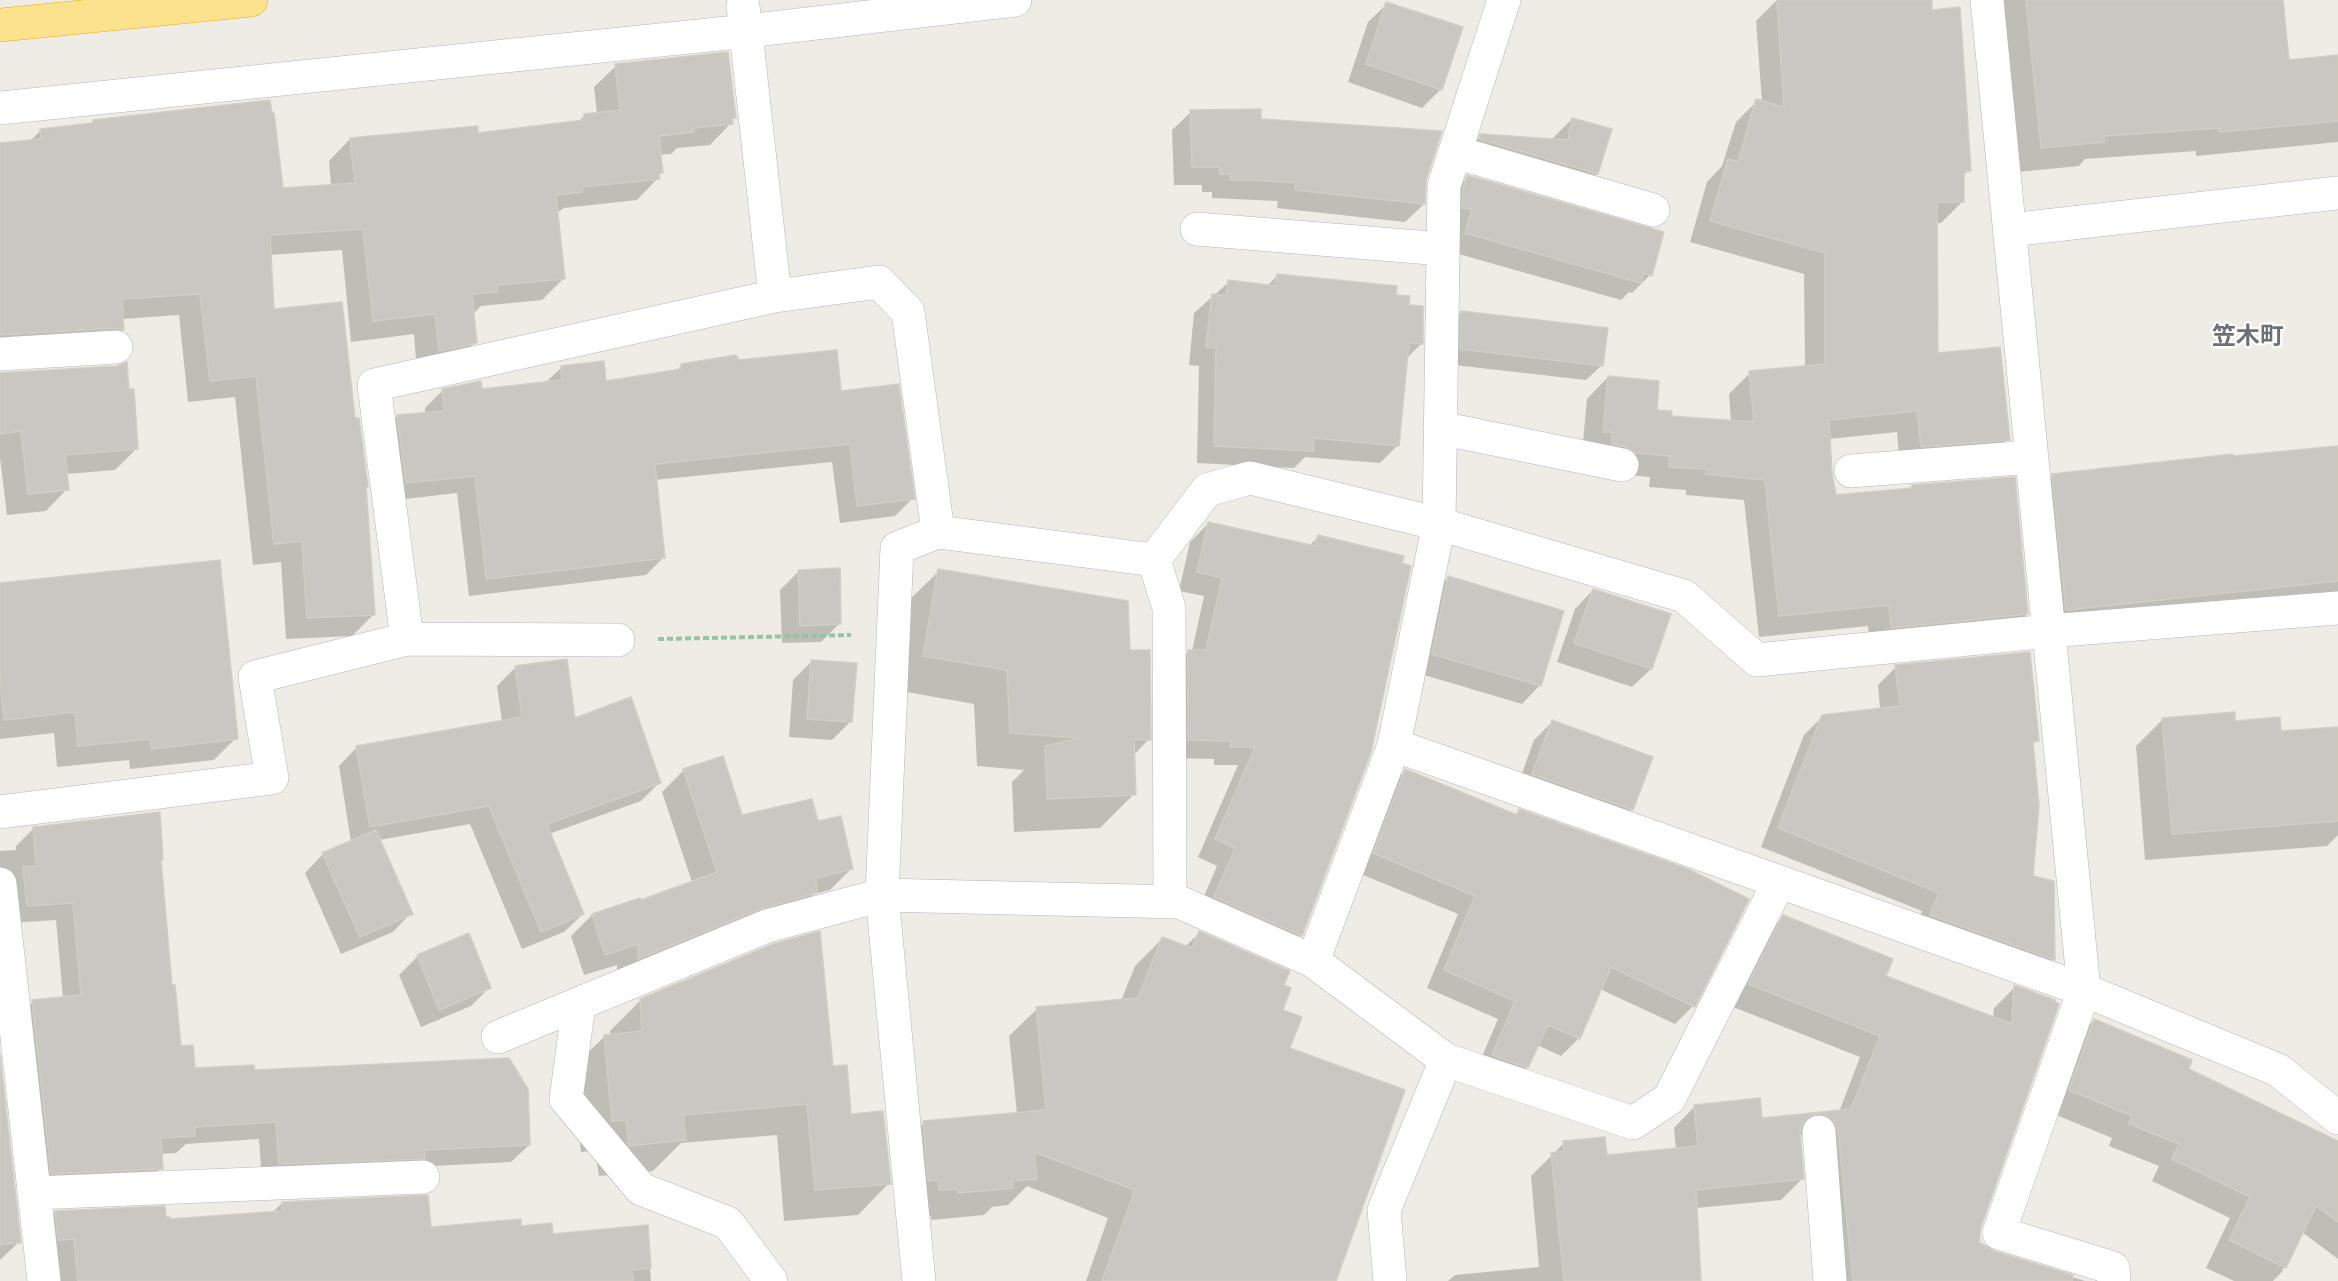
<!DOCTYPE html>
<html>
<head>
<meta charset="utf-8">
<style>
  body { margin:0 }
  canvas { display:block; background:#eeece4 }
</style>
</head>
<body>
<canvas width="2338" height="1281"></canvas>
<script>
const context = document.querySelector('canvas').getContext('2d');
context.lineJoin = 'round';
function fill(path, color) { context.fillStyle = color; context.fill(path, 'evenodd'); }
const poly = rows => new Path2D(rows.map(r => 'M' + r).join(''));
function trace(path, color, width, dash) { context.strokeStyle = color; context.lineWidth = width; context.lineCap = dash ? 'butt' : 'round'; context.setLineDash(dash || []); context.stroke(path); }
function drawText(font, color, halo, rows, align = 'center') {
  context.font = font + ' "Alegreya Sans","Noto Sans JP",sans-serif'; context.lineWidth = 4.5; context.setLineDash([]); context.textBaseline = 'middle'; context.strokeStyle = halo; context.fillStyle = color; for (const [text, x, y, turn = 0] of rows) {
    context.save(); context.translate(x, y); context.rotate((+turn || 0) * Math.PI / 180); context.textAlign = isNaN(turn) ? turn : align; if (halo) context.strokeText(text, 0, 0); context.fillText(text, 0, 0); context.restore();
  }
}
const shadow = poly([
  [1777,0,1930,0,1931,12,1969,170,1962,177,1962,202,1941,223,1935,223,1937,355,2008,439,1987,461,1900,467,1897,432,1829,439,1834,497,1910,489,1913,486,2027,614,2006,635,1870,648,1868,626,1759,637,1744,500,1686,495,1686,490,1649,487,1650,477,1615,474,1582,452,1587,399,1608,377,1655,411,1670,418,1731,422,1729,394,1750,373,1805,367,1804,274,1690,242,1707,182,1722,166,1736,122,1757,101,1762,102,1756,21],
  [2001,0,2282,0,2288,62,2338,57,2338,142,2196,156,2196,151,2085,159,2079,166,2018,172],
  [1387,4,1441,89,1422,108,1348,82,1368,22],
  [616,66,734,118,731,123,710,145,677,148,671,154,659,155,661,172,658,178,637,200,564,208,557,213,564,278,542,300,481,306,474,313,475,342,454,364,417,372,414,334,351,342,342,250,269,255,273,311,354,419,367,487,365,489,374,614,352,636,286,639,281,562,253,565,235,397,188,402,179,315,122,319,123,330,101,351,0,355,0,145,29,142,40,131,90,125,94,121,282,190,331,186,329,161,350,139,477,134,578,122,584,116,597,114,594,87],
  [1191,112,1260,120,1425,180,1424,204,1405,222,1277,208,1278,201,1212,198,1212,192,1202,192,1202,185,1174,185,1172,130],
  [1572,119,1597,174,1570,200,1454,162,1481,136,1551,140],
  [1468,177,1650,275,1632,293,1629,292,1621,300,1448,251,1449,195],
  [1278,275,1395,296,1407,306,1421,344,1406,359,1398,445,1380,463,1305,457,1294,468,1197,463,1199,366,1189,365,1194,313,1229,282,1267,286],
  [1461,312,1602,365,1586,380,1445,364,1446,328],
  [738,362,840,393,913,498,895,516,840,523,832,462,655,480,664,557,646,575,469,596,457,493,388,501,380,434,397,416,425,414,425,408,443,390,480,391,545,383,562,367,605,382,675,372,682,365],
  [0,374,137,448,115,470,66,474,67,489,46,511,7,515,0,458],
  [2338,446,2338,597,2049,626,2036,492,2053,475],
  [1208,524,1309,546,1318,537,1301,935,1283,953,1196,915,1217,866,1198,857,1238,765,1214,765,1214,759,1170,758,1170,669,1189,651,1192,651,1204,596,1179,591,1190,542],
  [799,571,840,623,821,642,782,643,780,590],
  [939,571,1129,651,1149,739,1133,756,1134,794,1100,828,1014,832,1012,782,1024,770,977,766,974,704,890,689,905,604],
  [1448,578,1540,685,1522,704,1414,672,1430,596],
  [0,585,236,738,214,760,130,769,129,760,57,767,54,733,0,739],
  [1593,590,1651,669,1632,687,1557,662,1575,609],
  [812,661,851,721,832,740,789,737,793,680],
  [1896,667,2037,740,2032,745,2032,877,2053,959,2036,977,1913,933,1922,911,1761,847,1804,735,1823,716,1880,709,1878,685],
  [515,668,574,720,659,783,641,801,549,834,583,914,564,932,522,949,470,824,379,840,411,913,393,932,341,954,305,873,323,854,351,842,339,766,357,747,502,722,497,686],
  [2163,719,2234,723,2280,733,2338,728,2338,835,2327,846,2145,860,2136,746],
  [1552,722,1632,809,1613,828,1515,793,1534,740],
  [684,770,741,817,817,822,851,869,830,890,814,894,794,914,617,979,617,965,584,975,571,936,592,915,640,902,692,882,662,792],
  [1405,771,1515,816,1519,811,1693,1006,1675,1024,1600,989,1579,1038,1561,1056,1537,1045,1527,1067,1509,1085,1475,1073,1498,1019,1427,988,1458,914,1356,872,1387,789],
  [34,828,160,861,170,987,180,1047,194,1070,254,1072,529,1145,511,1162,414,1167,262,1181,259,1139,186,1144,176,1153,160,1154,161,1168,144,1186,34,1190,16,1019,34,1001,63,998,56,920,10,923,0,898,0,851,16,850,16,846],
  [1784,916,1884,977,1993,1018,1994,1008,2015,987,2053,1001,1980,1226,1978,1243,2038,1273,2075,1278,2085,1281,1828,1281,1805,1136,1799,1134,1802,1179,1781,1200,1696,1208,1700,1281,1448,1281,1455,1275,1539,1267,1531,1176,1564,1143,1606,1157,1676,1150,1674,1128,1695,1106,1760,1120,1839,1112,1860,1057,1728,1005,1763,938],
  [1199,933,1282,986,1281,1011,1334,1281,1086,1281,1108,1218,1027,1186,1008,1205,992,1207,984,1215,931,1220,931,1216,912,1217,896,1150,923,1123,1017,1114,1009,1036,1037,1009,1121,1001,1135,966,1163,938,1185,947],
  [418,956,489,988,471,1006,421,1027,399,975],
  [641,1000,831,1067,850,1115,889,1183,858,1215,784,1221,777,1135,681,1143,653,1171,599,1176,595,1151,581,1152,573,1067,605,1036,610,1036,610,1031],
  [2094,1020,2187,1070,2338,1158,2338,1259,2302,1232,2281,1273,2273,1281,2234,1281,2206,1268,2230,1218,2152,1181,2159,1166,2109,1146,2112,1138,2049,1112,2073,1042],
  [0,1098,19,1242,0,1260],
  [282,1203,430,1228,520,1227,552,1235,646,1227,651,1281,59,1281,38,1230,56,1212,169,1220,272,1213]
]);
const building = poly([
  [1777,0,1932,0,1932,10,1960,7,1971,171,1964,171,1964,202,1937,202,1938,353,2000,347,2010,440,1921,447,1917,411,1829,420,1832,473,1836,495,1912,488,1912,485,2015,477,2028,614,1891,628,1889,605,1779,616,1765,480,1706,474,1707,469,1669,467,1670,456,1636,453,1626,447,1612,444,1612,432,1603,432,1608,376,1659,381,1657,410,1672,411,1671,416,1754,422,1749,371,1825,364,1825,253,1710,221,1728,159,1738,162,1756,99,1784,107,1777,0],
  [2026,0,2283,0,2289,60,2338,55,2338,121,2220,132,2219,128,2104,136,2104,142,2041,148,2026,0],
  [1386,2,1463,27,1442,90,1366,64,1386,2],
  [728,52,736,118,732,118,733,124,694,128,694,132,659,136,663,173,659,173,660,179,582,187,582,192,556,195,565,279,496,285,497,292,472,294,477,343,439,351,435,314,373,321,363,229,270,235,274,309,342,302,355,418,359,418,368,487,366,487,375,615,307,618,302,541,274,544,256,376,210,381,200,294,122,299,124,330,115,328,0,335,0,143,41,139,40,129,93,123,93,120,270,100,272,113,274,113,283,188,355,183,350,138,478,126,478,133,584,120,584,114,620,110,615,64,728,52],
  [1261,109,1261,119,1442,131,1426,180,1425,204,1295,190,1296,183,1253,180,1230,180,1230,174,1220,174,1220,167,1192,167,1190,110,1261,109],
  [1572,118,1612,129,1598,174,1479,139,1480,134,1568,140,1572,118],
  [1467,175,1664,232,1652,276,1644,273,1641,283,1465,233,1472,209,1462,208,1463,189,1467,175],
  [1277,274,1397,286,1396,295,1410,296,1409,305,1423,306,1423,344,1409,343,1399,446,1314,438,1313,451,1214,446,1216,348,1206,347,1212,294,1226,296,1228,280,1276,286,1277,274],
  [1461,311,1608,328,1603,366,1460,349,1461,311],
  [837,350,841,391,899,384,915,499,857,506,850,444,655,464,665,558,486,579,475,476,406,483,397,415,444,411,442,389,481,381,482,389,562,380,561,366,604,361,606,381,681,369,681,364,736,355,739,360,837,350],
  [127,362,129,389,134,389,138,449,65,455,69,490,28,494,21,431,0,434,0,373,117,366,127,362],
  [2338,446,2338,581,2066,610,2052,474,2233,454,2234,456,2338,446],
  [1208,522,1315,546,1318,535,1404,556,1402,563,1411,566,1371,752,1302,936,1214,897,1235,848,1215,839,1255,747,1231,747,1231,741,1188,740,1188,650,1206,650,1222,578,1197,572,1208,522],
  [220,560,238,739,152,749,150,739,78,746,75,712,4,720,0,675,0,583,220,560],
  [840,568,841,624,800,626,798,570,840,568],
  [938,569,1128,601,1130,650,1150,650,1151,740,1134,739,1136,795,1047,799,1045,746,1081,738,1010,733,1007,670,923,656,938,569],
  [1448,576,1564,611,1541,686,1432,654,1448,576],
  [1593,589,1671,614,1652,669,1574,643,1593,589],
  [2030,652,2039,741,2033,742,2039,806,2033,876,2054,881,2055,960,1930,915,1939,893,1778,828,1822,715,1900,706,1895,665,2030,652],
  [567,659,575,718,631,697,661,783,547,824,584,914,541,932,489,806,370,827,356,746,522,717,515,666,567,659],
  [811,660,857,663,852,722,807,719,811,660],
  [2235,712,2235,721,2280,717,2281,731,2338,727,2338,821,2172,834,2162,718,2235,712],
  [1552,720,1653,757,1633,810,1532,774,1552,720],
  [723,756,742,815,812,799,818,821,841,816,853,869,816,878,817,893,760,909,638,959,638,944,605,955,592,914,640,898,641,900,717,872,683,769,723,756],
  [1405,769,1517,815,1519,809,1688,869,1749,899,1695,1007,1611,967,1580,1039,1548,1025,1528,1068,1492,1055,1515,1001,1444,970,1475,896,1373,853,1405,769],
  [160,812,163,860,161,860,172,985,175,985,181,1046,193,1045,195,1068,254,1065,255,1070,509,1058,528,1089,530,1145,424,1150,425,1159,279,1164,276,1122,195,1127,195,1136,161,1138,163,1169,51,1174,32,1000,81,995,73,903,27,906,23,867,36,866,33,827,160,812],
  [376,830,413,914,360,937,322,853,376,830],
  [1783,915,1893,959,1886,976,2012,1024,2014,985,2055,1000,2055,1002,2059,1004,1981,1227,1979,1242,1994,1251,2073,1275,2072,1281,1853,1281,1838,1130,1834,1121,1827,1115,1818,1113,1808,1117,1802,1124,1800,1133,1804,1179,1696,1190,1701,1281,1564,1281,1551,1153,1564,1151,1563,1141,1605,1137,1607,1155,1698,1146,1694,1105,1760,1098,1762,1118,1851,1109,1880,1036,1748,984,1783,915],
  [820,931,833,1066,847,1065,851,1114,883,1111,891,1184,815,1190,807,1104,683,1115,686,1140,629,1146,626,1120,612,1121,604,1035,642,1031,640,999,773,944,820,931],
  [1199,931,1290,971,1284,985,1291,988,1283,1010,1302,1017,1290,1048,1405,1090,1336,1281,1102,1281,1135,1190,1034,1152,1037,1179,1012,1181,1013,1188,958,1193,958,1189,939,1190,938,1180,928,1181,923,1121,1046,1110,1036,1007,1138,998,1162,937,1192,948,1199,931],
  [469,933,491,988,439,1010,417,955,469,933],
  [2094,1019,2192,1060,2189,1069,2338,1141,2338,1222,2316,1206,2286,1268,2229,1240,2250,1197,2172,1159,2179,1144,2129,1124,2132,1116,2069,1090,2094,1019],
  [0,1054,21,1243,0,1244,0,1054],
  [428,1195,431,1227,521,1219,521,1226,552,1223,553,1234,648,1225,651,1268,632,1270,633,1281,78,1281,74,1239,58,1240,55,1211,165,1206,166,1217,170,1217,170,1219,282,1211,282,1202,428,1195]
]);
const path = poly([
  [658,639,851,635]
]);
const minor = poly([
  [1987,0,2084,990,1999,1233,2113,1268,2114,1281],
  [743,6,775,296,879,282,908,312,938,532,897,548,882,895,919,1281],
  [0,108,747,31,1015,0],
  [1455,152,1653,210],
  [1197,229,1443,249],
  [2010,230,2338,193],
  [0,354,116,347],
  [1440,428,1622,465],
  [1851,471,2031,457],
  [938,532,1154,560,1207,490,1250,478,1439,524,1684,596,1757,660,2049,631,2338,608],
  [1154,560,1169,608,1170,902],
  [407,639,374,385,775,296],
  [1394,745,2084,990,2278,1070,2338,1118],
  [0,812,272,778,255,677,407,639,618,640],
  [0,884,44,1281],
  [1313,961,1394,745,1439,524,1444,186,1504,0],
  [579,1004,566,1099,641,1189,728,1223,771,1281],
  [498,1037,767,926,882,895,1179,902,1313,961,1446,1060,1384,1210,1390,1281],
  [1446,1060,1633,1123,1669,1099,1779,882],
  [1819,1132,1830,1281],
  [34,1193,423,1177]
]);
const highway = poly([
  [0,25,251,0]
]);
const quarterNames = [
  ["笠木町",2248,337]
];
fill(shadow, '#0003');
fill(building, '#cac6c1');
trace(building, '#d3cec2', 1.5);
trace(minor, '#b4b6bb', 34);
trace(highway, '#eead04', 34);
trace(path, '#98c4a6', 4, [6, 3]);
trace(minor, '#fff', 33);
trace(highway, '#fbe38e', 33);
drawText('bold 24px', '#6d7176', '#fff', quarterNames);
</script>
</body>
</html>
